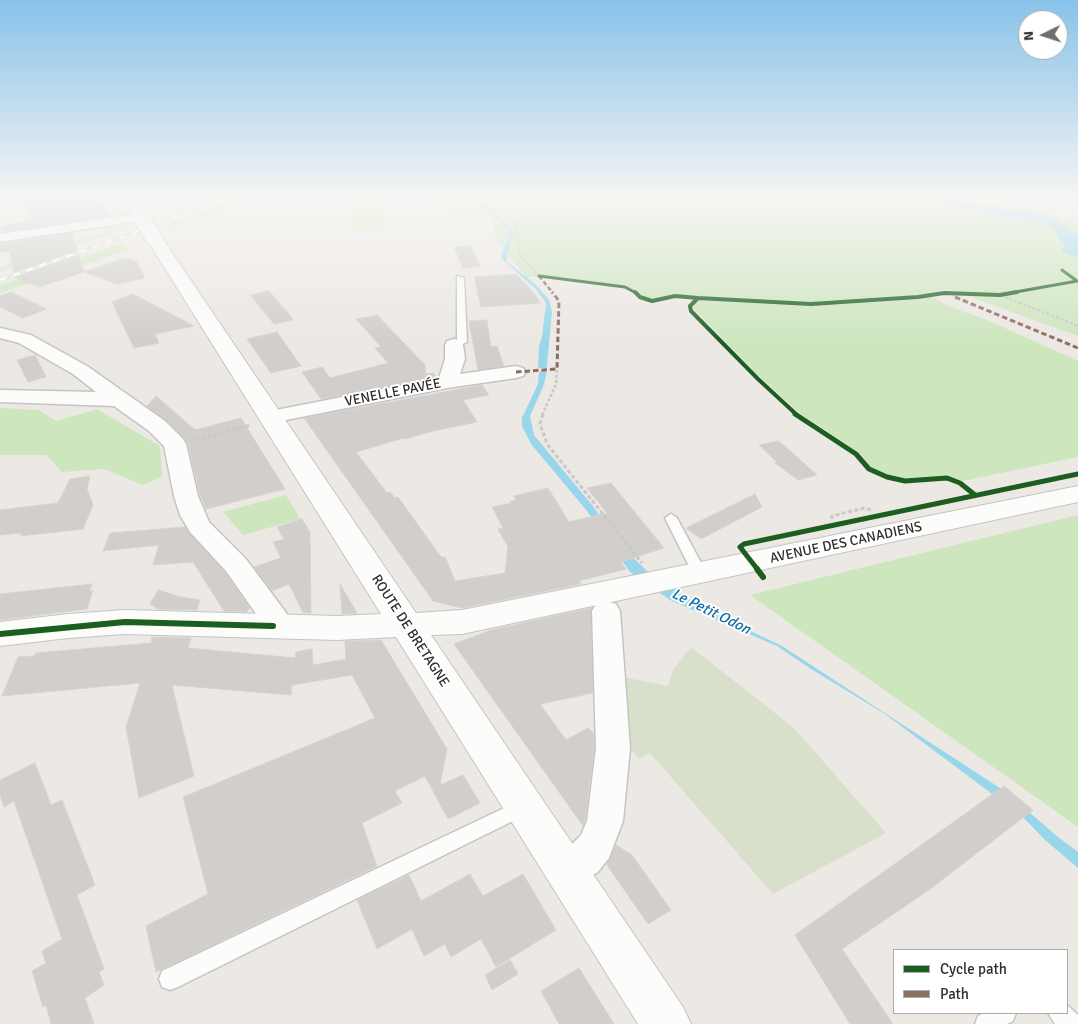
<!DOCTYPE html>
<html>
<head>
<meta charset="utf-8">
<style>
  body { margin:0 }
  #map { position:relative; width:1078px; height:1024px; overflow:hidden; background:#ece8e4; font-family:Signika,sans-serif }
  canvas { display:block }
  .legend { position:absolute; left:893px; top:949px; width:175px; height:65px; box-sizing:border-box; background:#fff; border:1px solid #ababab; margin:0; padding:6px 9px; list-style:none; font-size:15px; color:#2e2e2e }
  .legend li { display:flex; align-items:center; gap:10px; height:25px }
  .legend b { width:25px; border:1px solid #ababab }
  .north { position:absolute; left:1018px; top:10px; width:50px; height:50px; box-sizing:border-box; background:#fff; border:1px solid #ababab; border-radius:50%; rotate:266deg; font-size:14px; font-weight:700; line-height:20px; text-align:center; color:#2e2e2e }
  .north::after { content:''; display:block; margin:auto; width:18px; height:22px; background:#706f6e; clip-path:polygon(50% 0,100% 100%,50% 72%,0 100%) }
</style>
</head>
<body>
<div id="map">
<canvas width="1078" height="1024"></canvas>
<ul class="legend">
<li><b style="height:6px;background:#1b5e20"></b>Cycle path</li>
<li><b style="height:6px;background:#8d6e63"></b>Path</li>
</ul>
<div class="north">N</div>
</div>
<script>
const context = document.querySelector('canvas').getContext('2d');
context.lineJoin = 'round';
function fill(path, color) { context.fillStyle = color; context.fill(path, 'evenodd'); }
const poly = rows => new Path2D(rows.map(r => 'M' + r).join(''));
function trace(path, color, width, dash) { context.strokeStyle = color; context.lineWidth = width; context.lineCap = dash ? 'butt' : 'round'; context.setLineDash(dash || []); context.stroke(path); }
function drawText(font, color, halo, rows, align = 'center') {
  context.font = font + ' Signika,sans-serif'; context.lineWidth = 4; context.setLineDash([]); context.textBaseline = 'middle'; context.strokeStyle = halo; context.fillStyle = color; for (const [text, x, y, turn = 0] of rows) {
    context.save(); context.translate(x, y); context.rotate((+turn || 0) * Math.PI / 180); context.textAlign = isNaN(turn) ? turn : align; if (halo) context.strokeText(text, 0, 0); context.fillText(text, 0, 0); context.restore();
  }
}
const green = poly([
  [236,198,247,198,215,213,167,228,165,226],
  [438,198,962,198,971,201,1040,211,1071,220,1078,226,1078,336,949,289,927,293,946,305,987,320,1078,361,1078,457,963,481,949,476,908,480,884,474,872,468,862,455,848,445,802,415,760,377,695,310,693,304,703,296,676,295,651,300,628,287,564,277,526,277,495,238,493,218,460,218],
  [116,228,120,230,0,272,0,268],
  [120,244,130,249,0,293,0,285],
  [0,408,39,410,56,421,97,409,160,446,162,476,143,485,104,469,62,472,46,455,0,455],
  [286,495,300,519,243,535,223,512],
  [1078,515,1078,827,750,595]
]);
const cemetery = poly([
  [691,647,794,728,886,833,773,894,650,753,639,759,627,745,629,731,621,712,618,676,668,686,673,670]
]);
const pitch = poly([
  [386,206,383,228,349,229,354,207]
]);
const water = poly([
  [474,198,478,198,513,230,506,261,535,284,549,300,552,311,546,376,543,387,530,416,534,435,592,505,625,550,646,570,684,596,721,617,782,646,1006,792,1058,837,1078,852,1078,868,1045,840,1023,817,885,714,811,669,777,646,670,600,630,572,587,511,531,444,522,426,522,418,538,384,539,372,544,371,544,368,538,368,539,346,542,337,546,303,535,288,502,259,501,256,508,239,510,230,487,211],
  [926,198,946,198,978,207,995,207,1045,215,1055,219,1078,235,1078,258,1061,251,1065,245,1057,237,1056,231,1043,223,982,213]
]);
const building = poly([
  [24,198,99,198,109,216,0,232,0,227,5,226,5,225,31,220,24,198],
  [72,233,84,272,39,287,14,277,10,251,0,253,0,244,72,233],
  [471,246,480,266,463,268,454,247,471,246],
  [125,258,136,261,145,278,117,284,84,272,125,258],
  [516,274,528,286,541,303,481,307,474,277,516,274],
  [269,291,291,316,293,320,274,324,250,295,269,291],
  [11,292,47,309,23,318,0,307,0,296,11,292],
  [133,294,194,326,155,334,159,343,134,348,112,302,133,294],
  [377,315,425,365,426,374,433,373,437,377,321,399,302,372,322,367,330,378,388,363,375,348,381,347,356,319,377,315],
  [487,320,491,347,497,346,504,366,478,370,469,321,487,320],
  [277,332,301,366,271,373,247,339,277,332],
  [35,355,46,377,28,382,17,360,35,355],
  [482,385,489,395,463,400,477,422,433,431,405,439,404,438,356,452,387,493,390,492,395,498,398,497,441,557,445,557,455,581,505,573,508,547,498,529,503,528,492,507,511,503,510,501,516,500,514,496,548,488,569,522,607,513,587,488,611,483,664,548,621,562,626,569,579,581,581,584,462,608,433,601,304,418,482,385],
  [156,396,195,430,241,418,285,489,206,509,200,495,188,443,166,420,147,406,156,396],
  [779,441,817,475,798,480,775,463,777,462,759,445,779,441],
  [90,476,87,489,93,505,83,529,20,536,22,533,0,535,0,510,58,503,70,479,90,476],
  [755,494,762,507,701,539,686,528,755,494],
  [302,519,310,532,311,613,303,613,289,584,272,591,254,567,281,558,273,542,284,539,277,527,302,519],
  [185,527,225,572,250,608,246,612,224,611,193,562,153,565,159,545,103,551,110,533,185,527],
  [92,584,89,591,93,590,87,609,0,620,0,594,92,584],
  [340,584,357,613,342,614,340,584],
  [158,590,181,597,200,600,197,610,158,609,150,604,158,590],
  [591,608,593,693,540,704,566,740,588,728,594,734,594,748,585,820,583,826,454,644,491,630,591,608],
  [152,637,191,638,188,648,295,658,296,652,312,649,313,665,346,659,345,641,381,640,447,749,440,785,463,775,480,803,448,819,425,776,395,791,402,803,362,823,377,866,156,972,146,926,208,894,183,797,375,718,352,675,292,685,291,695,172,685,194,776,139,798,126,727,140,683,2,696,18,657,34,656,36,653,151,643,152,637],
  [35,763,51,805,62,800,95,885,77,895,104,969,99,972,104,985,85,998,94,1024,51,1024,46,1005,43,1007,32,971,46,963,42,951,62,939,14,801,4,807,0,795,0,780,35,763],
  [1004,786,1033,810,929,890,842,949,893,1024,850,1024,795,935,1004,786],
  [616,845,632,855,671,910,648,924,607,865,616,845],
  [470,874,483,896,523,874,556,930,496,967,481,939,451,957,445,944,424,956,412,929,377,949,357,900,409,875,421,901,470,874],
  [510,960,518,974,492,990,485,975,510,960],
  [579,968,614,1024,559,1024,541,991,579,968]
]);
const pathFar2 = poly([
  [482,198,516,224,519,254,539,276]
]);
const pathFar1 = poly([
  [1000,295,1078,326],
  [542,415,556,384,557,369]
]);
const path = poly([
  [543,414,540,424,547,444,642,563],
  [195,440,251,425],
  [832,519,832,516,864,508,871,510]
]);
const lane = poly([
  [457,276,464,278,467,342,454,348,449,345,457,341,457,276],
  [671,514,677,518,707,574,705,577,700,579,695,577,693,574,665,518,671,514],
  [523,799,529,801,532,807,529,813,178,987,170,990,162,987,159,979,162,971,523,799],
  [1067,1005,1078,1015,1078,1024,1055,1024,1048,1013,1067,1013,1067,1005],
  [984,1013,1016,1013,1013,1021,1007,1024,975,1024,978,1016,984,1013]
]);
const street = poly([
  [141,213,146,214,148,217,146,220,0,242,0,234,141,213],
  [0,328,31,335,87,366,165,421,183,439,186,444,198,496,206,515,209,522,246,559,284,610,289,617,288,626,283,634,273,637,263,634,258,626,259,618,226,571,190,532,180,515,174,496,164,446,149,431,114,406,0,402,0,390,96,392,73,374,19,343,0,338,0,328],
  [454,339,461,341,463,345,465,359,460,374,516,366,523,368,526,372,523,376,516,378,447,388,271,423,263,422,260,417,263,412,271,411,439,378,445,359,445,345,447,341,454,339],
  [606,601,616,604,620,611,630,748,623,821,609,858,598,872,580,883,566,888,552,883,547,870,552,857,570,846,581,835,587,821,596,748,592,611,596,604,606,601]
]);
const secondary = poly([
  [121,198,135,198,151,221,148,224,138,224,121,198],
  [154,233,160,235,416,613,462,610,1078,486,1078,502,462,634,431,635,683,1007,691,1024,638,1024,396,637,337,640,125,634,68,638,0,646,0,622,68,614,125,610,337,616,381,614,146,238,148,235,154,233]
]);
const rail = poly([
  [0,280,122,237,220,198]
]);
const secondaryBridge = poly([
  [143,221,154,238]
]);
const quietFar1 = poly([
  [539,276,553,293]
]);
const quiet = poly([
  [955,297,1078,348],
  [516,372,557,369,559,301,552,292]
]);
const cyclewayFar3 = poly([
  [539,276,625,287,636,293],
  [943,293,950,293],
  [1010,293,1077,281,1062,270]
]);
const cyclewayFar2 = poly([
  [635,292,640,297,652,301,675,296,698,298,690,306,691,311,758,379,797,415],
  [698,298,811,304,918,297,944,293,1000,295,1017,292]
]);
const cyclewayFar1 = poly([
  [795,414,856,454,869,469,887,477,905,481,947,478,960,483,975,495],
  [758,570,740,547,744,544,1078,474]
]);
const cycleway = poly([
  [757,569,763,577],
  [0,634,125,622,273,626]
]);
const streetNames = [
  ["VENELLE PAVÉE",393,393,-11],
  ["AVENUE DES CANADIENS",846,543,-12],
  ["ROUTE DE BRETAGNE",410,631,57]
];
const waterNames = [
  ["Le Petit Odon",711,612,26]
];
fill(green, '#cee6be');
fill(cemetery, '#d8e0cc');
fill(pitch, '#d9eabb');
fill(water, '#99d6ec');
fill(building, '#d1cecb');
trace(building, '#d7d4d0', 1);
trace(lane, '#c5c4c5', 3);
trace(street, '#c5c4c5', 3);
trace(secondary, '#c5c4c5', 2);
trace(pathFar2, '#c9c9c8', 2, [2.5, 1]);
trace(pathFar1, '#c9c9c8', 2.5, [3, 2]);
trace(path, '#c9c9c8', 3, [4, 2.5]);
fill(lane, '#fcfcfb');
fill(street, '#fcfcfb');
fill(secondary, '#fcfcfb');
trace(rail, '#dfdfe1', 4);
trace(rail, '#fff', 2.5, [7]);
trace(secondaryBridge, '#c5c4c5', 18, []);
trace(secondaryBridge, '#fcfcfb', 16);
trace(quietFar1, '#8d6e63', 2.5, [4.5, 2.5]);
trace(quiet, '#8d6e63', 3, [5.5, 3]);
trace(cyclewayFar3, '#1b5e20', 3);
trace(cyclewayFar2, '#1b5e20', 4);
trace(cyclewayFar1, '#1b5e20', 5);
trace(cycleway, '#1b5e20', 6);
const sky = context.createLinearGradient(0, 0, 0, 341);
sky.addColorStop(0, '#88c2ea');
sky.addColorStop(0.58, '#f6f5f3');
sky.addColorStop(1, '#f6f5f300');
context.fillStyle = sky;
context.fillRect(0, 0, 1078, 341);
drawText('14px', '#2e2e2e', '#fff', streetNames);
drawText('italic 15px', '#0d6fa3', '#fff', waterNames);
</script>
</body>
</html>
